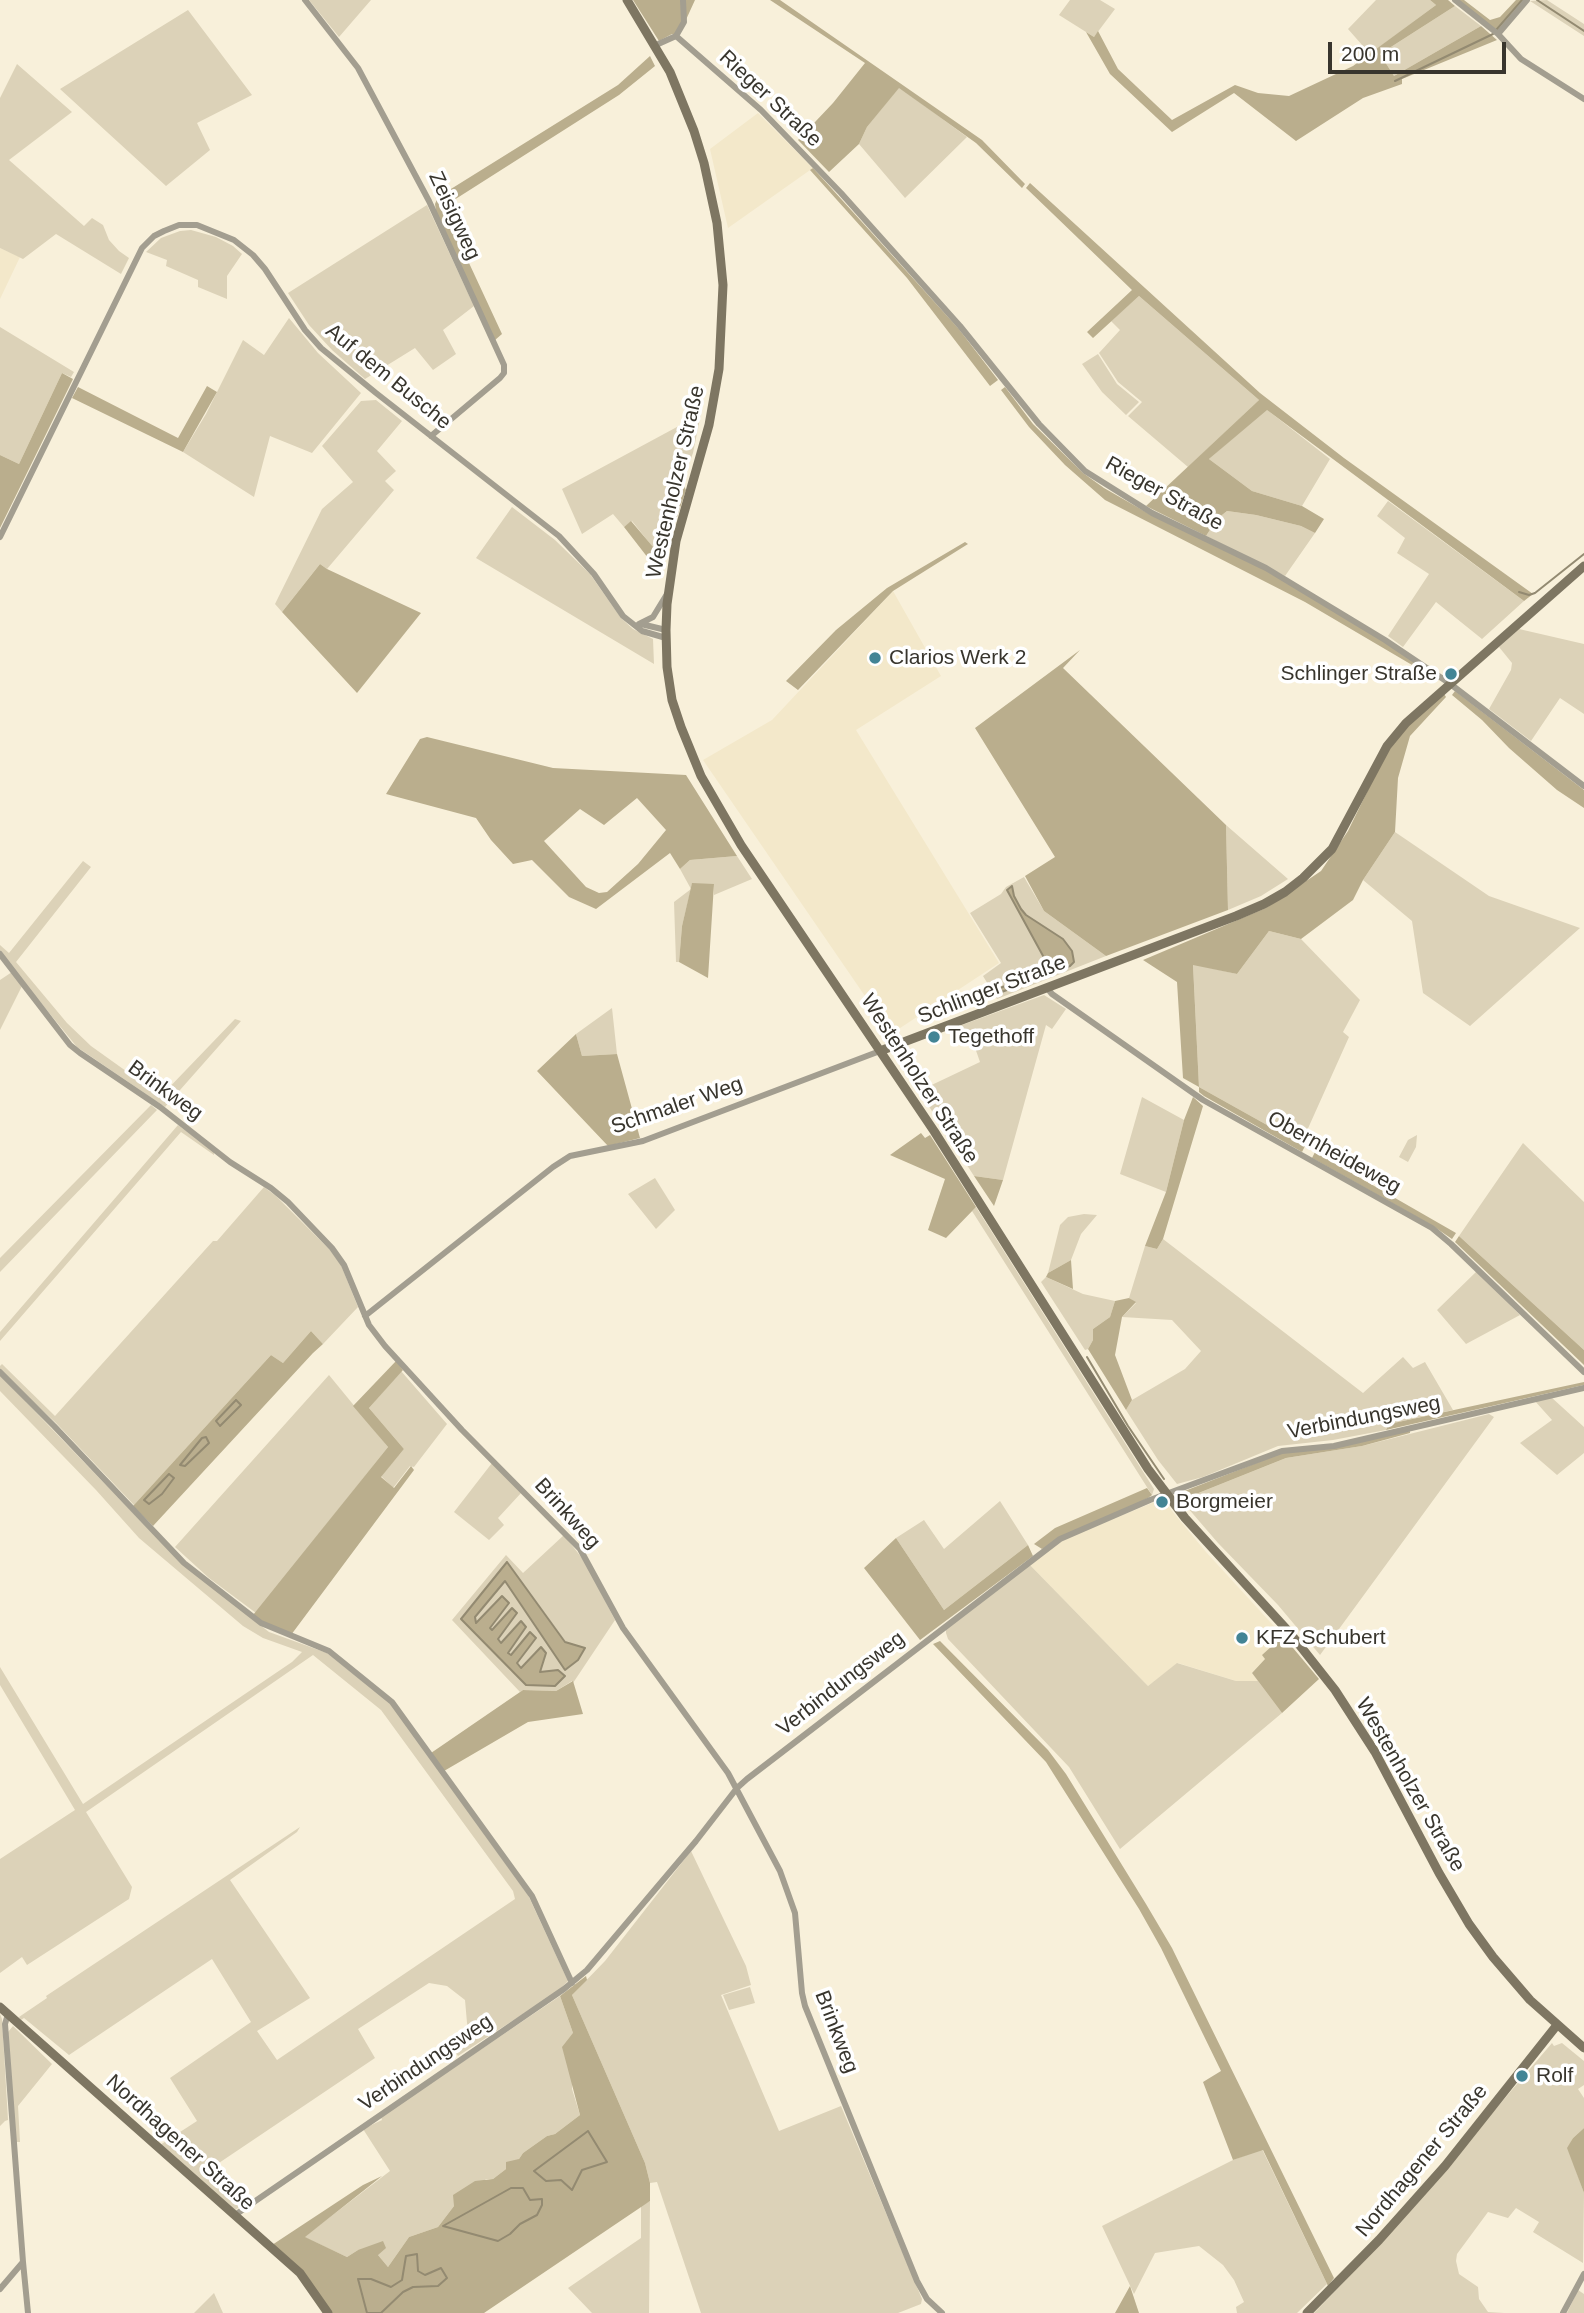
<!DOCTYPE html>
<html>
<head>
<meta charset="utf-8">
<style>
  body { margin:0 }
  #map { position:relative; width:1584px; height:2313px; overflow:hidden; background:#f8f0da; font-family:Helvetica,sans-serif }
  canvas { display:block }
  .scale { position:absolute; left:1328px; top:42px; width:178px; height:32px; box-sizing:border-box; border:4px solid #38352d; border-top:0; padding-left:9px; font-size:21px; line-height:24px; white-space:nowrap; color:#38352d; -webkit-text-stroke:5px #fff; paint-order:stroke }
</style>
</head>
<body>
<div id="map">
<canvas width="1584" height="2313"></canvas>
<div class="scale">200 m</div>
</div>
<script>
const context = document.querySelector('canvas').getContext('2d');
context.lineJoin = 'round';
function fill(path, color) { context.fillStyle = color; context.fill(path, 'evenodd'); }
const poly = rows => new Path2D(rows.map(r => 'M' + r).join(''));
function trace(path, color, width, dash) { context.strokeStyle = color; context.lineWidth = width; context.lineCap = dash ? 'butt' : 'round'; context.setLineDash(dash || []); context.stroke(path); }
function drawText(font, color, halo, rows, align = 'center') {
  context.font = font + ' Helvetica,sans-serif'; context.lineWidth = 7; context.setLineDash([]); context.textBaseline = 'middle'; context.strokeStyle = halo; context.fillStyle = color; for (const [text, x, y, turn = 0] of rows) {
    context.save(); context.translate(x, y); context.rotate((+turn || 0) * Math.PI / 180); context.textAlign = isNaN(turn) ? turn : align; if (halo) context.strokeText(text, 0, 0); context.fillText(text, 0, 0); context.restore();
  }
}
const built = poly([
  [758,113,813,168,728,228,710,149],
  [0,248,20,257,0,299],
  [893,591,941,676,856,730,999,963,891,1034,703,760,772,720],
  [1162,1499,1206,1552,1283,1636,1263,1655,1265,1659,1252,1673,1258,1681,1236,1681,1178,1663,1148,1686,1029,1564,1059,1541]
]);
const green = poly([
  [309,0,371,0,339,37],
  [1070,0,1100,0,1115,9,1094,37,1059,15],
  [1376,0,1430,0,1436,5,1370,54,1348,29],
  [1547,0,1584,24,1584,36,1530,1],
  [1455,6,1481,26,1394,76,1380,54],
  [188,10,252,95,197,123,210,150,166,186,60,89],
  [17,64,72,112,9,160,84,226,92,218,103,225,109,240,119,251,129,258,121,274,56,234,23,259,0,248,0,98],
  [899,87,967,137,905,198,859,144,867,127],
  [427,205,474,306,443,330,456,354,433,370,415,348,365,379,332,350,309,325,288,293],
  [191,230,216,237,233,246,242,254,227,276,227,299,198,287,198,280,166,266,167,260,146,252,161,238,180,231],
  [1139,296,1259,400,1188,467,1128,416,1142,402,1118,382,1099,353,1120,330,1111,321],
  [289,318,318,353,361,393,312,453,270,436,254,497,183,452,206,414,243,340,264,355],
  [0,327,74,372,71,377,62,373,19,464,0,455],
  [1098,354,1117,384,1139,402,1126,415,1102,392,1082,364],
  [376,400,402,421,377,451,396,471,385,481,394,490,327,569,320,564,282,612,275,604,322,509,353,482,322,446,361,401],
  [1266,409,1330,459,1302,506,1252,491,1209,459],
  [701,414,693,453,674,504,659,555,632,521,624,527,613,514,582,534,562,489],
  [1388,501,1524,601,1482,639,1436,602,1403,647,1388,636,1429,574,1397,553,1405,538,1377,516],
  [512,507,555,540,590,574,621,618,633,629,653,639,654,664,476,558],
  [1227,511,1256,515,1301,526,1315,533,1285,576,1206,536,1217,519],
  [1519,629,1584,644,1584,714,1560,698,1531,741,1489,709,1511,670,1512,663,1499,647],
  [1226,825,1288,879,1261,896,1228,910],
  [1395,832,1489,896,1580,928,1470,1026,1423,993,1412,921,1363,880],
  [737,856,752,879,714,895,714,884,692,884,691,889,682,926,679,962,676,962,674,902,691,889,680,869,690,860],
  [83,861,91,867,16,962,67,1023,91,1046,161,1096,235,1019,241,1021,165,1107,77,1047,0,953,0,945,9,953],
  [1024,877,1044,911,1106,956,997,999,983,976,1001,963,970,913,1001,894,1006,887],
  [1269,931,1301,939,1360,1000,1343,1032,1349,1037,1301,1144,1199,1087,1193,964,1237,974],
  [12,972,22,986,0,1030,0,980],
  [1044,995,1066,1009,1052,1029,1046,1025,1003,1180,974,1176,919,1091,980,1062,973,1042,969,1043,966,1036,955,1039,951,1029],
  [612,1008,617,1054,582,1056,576,1034],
  [1142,1097,1184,1120,1166,1192,1120,1174],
  [151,1105,157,1110,0,1272,0,1258],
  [178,1125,214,1151,214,1155,181,1132,0,1341,0,1332],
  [1417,1135,1416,1147,1408,1162,1399,1157,1408,1140],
  [1523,1143,1584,1202,1584,1350,1459,1236],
  [655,1178,675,1210,656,1229,628,1194],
  [264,1187,276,1196,330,1250,341,1265,358,1307,323,1344,311,1331,283,1363,271,1355,134,1505,56,1423,0,1371,0,1366,2,1364,55,1416,213,1241,217,1241],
  [976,1207,1154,1489,1152,1495,972,1211],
  [1084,1214,1097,1215,1081,1234,1071,1260,1048,1273,1060,1225,1068,1217],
  [1163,1239,1363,1393,1403,1357,1413,1368,1425,1362,1453,1410,1389,1424,1386,1430,1333,1440,1278,1446,1203,1477,1177,1484,1158,1460,1126,1410,1132,1400,1185,1369,1201,1351,1172,1320,1122,1317,1136,1303,1129,1298,1145,1246,1157,1249],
  [1477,1271,1520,1315,1466,1344,1437,1310],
  [1046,1277,1083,1294,1115,1301,1110,1317,1093,1329,1093,1340,1088,1349,1085,1350,1041,1282],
  [401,1371,447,1424,414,1467,410,1466,393,1488,381,1476,404,1449,369,1408],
  [0,1375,182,1564,269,1632,327,1653,390,1703,528,1895,568,1981,557,1992,458,2056,451,2047,468,2034,465,2000,447,1986,429,1983,358,2029,375,2058,207,2171,242,2205,234,2211,160,2145,197,2121,170,2078,251,2022,212,1959,69,2055,24,2018,21,2020,19,2017,47,1998,46,1996,300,1827,297,1832,230,1880,310,1998,257,2031,277,2060,515,1899,513,1891,381,1710,313,1655,86,1812,132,1887,129,1899,27,1965,22,1957,0,1973,0,1859,75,1810,0,1685,0,1667,83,1804,292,1662,302,1652,263,1638,243,1626,139,1538,96,1490,0,1391],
  [329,1375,388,1447,256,1613,209,1578,175,1547],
  [1551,1397,1584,1427,1584,1453,1557,1475,1520,1443,1552,1420,1534,1400],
  [1489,1414,1494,1417,1320,1655,1278,1605,1218,1543,1181,1500,1286,1458,1362,1446],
  [492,1463,522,1492,498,1518,504,1525,489,1540,454,1512],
  [1000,1501,1028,1545,944,1610,896,1538,924,1520,944,1549],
  [564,1535,585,1562,615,1620,573,1683,572,1681,556,1691,523,1690,520,1692,452,1620,506,1555,523,1573],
  [507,1562,566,1642,585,1648,565,1670,505,1580,474,1617,477,1624,502,1596,508,1603,489,1628,500,1643,520,1621,508,1652,511,1655,530,1633,535,1638,516,1663,520,1668,541,1647,540,1673,526,1685,461,1619],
  [1029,1564,1148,1686,1177,1663,1236,1681,1258,1681,1282,1713,1120,1849,1069,1767,948,1639,946,1633,946,1629],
  [691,1851,746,1966,751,1985,721,1995,779,2131,841,2106,922,2299,921,2304,898,2313,701,2313,657,2182,650,2183,645,2163,572,1995,605,1961],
  [750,1987,755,2003,729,2010,723,1995],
  [560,1996,573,2033,572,2089,580,2115,555,2134,547,2136,523,2153,519,2159,493,2179,486,2179,454,2206,438,2227,409,2237,388,2267,378,2255,358,2250,347,2257,304,2237,390,2171,363,2129,382,2120,381,2117],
  [0,2014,2,2019,8,2120,5,2121,0,2126],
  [13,2026,52,2064,18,2106,20,2142,16,2142,8,2032],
  [1552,2043,1554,2046,1562,2043,1584,2061,1584,2085,1578,2089,1584,2098,1584,2128,1573,2138,1568,2148,1584,2193,1583,2263,1533,2232,1539,2222,1516,2208,1508,2218,1488,2212,1457,2254,1456,2261,1459,2274,1478,2287,1479,2299,1488,2312,1504,2313,1314,2313,1383,2241],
  [1262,2149,1327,2284,1297,2313,1237,2313,1236,2307,1244,2302,1234,2280,1223,2265,1199,2246,1155,2253,1134,2294,1102,2226,1233,2160],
  [650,2201,649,2313,592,2313,568,2288,641,2238,641,2206],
  [1578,2290,1584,2294,1584,2313,1567,2313],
  [214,2293,223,2313,194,2313]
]);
const forest = poly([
  [633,0,695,0,679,35,672,34,659,41],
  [770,0,780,0,982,140,1025,184,1022,188,976,143,899,88,867,127,859,144,829,172,798,140,833,103,865,63],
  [1430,0,1448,0,1455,6,1380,54,1394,76,1481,26,1497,40,1402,79,1402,84,1363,98,1296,141,1234,93,1172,132,1110,74,1086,32,1094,37,1098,31,1118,69,1172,120,1235,85,1258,93,1289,96,1353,66,1436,5],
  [1457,0,1464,0,1490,20,1500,17,1516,0,1525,0,1497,32],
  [650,56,655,66,619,95,443,207,502,334,495,340,436,211,435,204,438,197,618,85],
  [813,168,958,328,998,380,990,386,907,278,810,170],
  [1030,183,1260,393,1344,458,1533,594,1524,601,1267,410,1209,459,1252,491,1302,506,1324,519,1315,533,1301,526,1256,515,1227,511,1217,519,1206,536,1146,506,1259,400,1139,296,1093,338,1087,332,1132,290,1026,188],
  [62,373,73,379,0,528,0,455,19,464],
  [207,386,217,392,183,452,72,398,78,387,178,438],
  [1005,387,1033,424,1083,473,1104,488,1151,515,1265,570,1385,641,1422,668,1424,672,1305,602,1105,500,1065,465,1029,427,1001,390],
  [682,482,686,490,669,541,662,576,624,527,631,521,659,554],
  [965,542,968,544,893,591,798,690,786,681,836,630,887,588],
  [320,564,327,569,421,613,357,693,282,612],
  [1080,650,1063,668,1226,825,1228,910,1106,956,1044,911,1025,876,1055,857,975,728],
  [1455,691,1584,790,1584,808,1557,790,1509,748,1482,720,1452,695],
  [1443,692,1446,697,1410,736,1398,778,1395,832,1363,880,1353,900,1301,939,1269,931,1237,974,1193,965,1199,1087,1301,1144,1305,1146,1302,1152,1204,1096,1199,1092,1199,1087,1183,1078,1177,982,1143,960,1266,908,1321,871,1348,831,1389,747,1403,731],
  [427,737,553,768,686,775,737,856,690,860,680,869,670,853,596,909,569,897,532,860,513,864,491,840,476,818,386,794,420,739],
  [637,798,666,830,638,864,607,892,599,893,586,887,544,841,580,809,604,825],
  [692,883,714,884,708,978,679,962,682,926],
  [576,1034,582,1056,617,1054,640,1138,608,1146,537,1071],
  [1193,1097,1203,1106,1163,1239,1157,1249,1145,1246,1166,1192,1184,1120],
  [921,1133,925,1138,930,1135,976,1207,946,1238,928,1230,945,1179,890,1155],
  [1315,1152,1456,1233,1452,1239,1433,1226,1312,1158],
  [974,1176,1003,1180,994,1206],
  [1459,1236,1584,1350,1584,1365,1455,1242],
  [1071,1260,1073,1289,1046,1277,1048,1273],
  [1129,1298,1136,1302,1122,1317,1115,1355,1132,1400,1126,1410,1088,1349,1093,1340,1093,1329,1110,1317,1115,1301],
  [311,1331,323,1344,313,1353,153,1526,133,1506,271,1355,283,1363],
  [396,1361,403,1370,369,1408,404,1449,381,1477,394,1488,411,1466,414,1470,291,1635,270,1626,253,1615,388,1447,353,1406],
  [1584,1382,1584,1385,1386,1430,1389,1424],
  [1410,1431,1410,1433,1362,1446,1286,1458,1181,1500,1177,1494,1282,1453],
  [1147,1488,1152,1495,1148,1498,1042,1549,1034,1544,1055,1528],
  [896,1538,944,1610,1028,1545,1033,1556,920,1640,864,1568],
  [1283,1636,1319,1679,1282,1713,1252,1673,1265,1659,1262,1655],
  [940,1641,1048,1750,1066,1774,1146,1904,1172,1948,1334,2278,1328,2286,1263,2150,1233,2160,1203,2082,1221,2071,1161,1948,1139,1909,1046,1762,933,1644],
  [573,1681,583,1714,528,1722,444,1771,431,1753,523,1690,556,1691],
  [586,1976,587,1980,572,1995,645,2163,650,2183,650,2201,484,2313,381,2313,403,2292,413,2287,438,2286,418,2270,416,2254,402,2280,391,2287,371,2279,358,2279,367,2313,331,2313,272,2245,363,2185,382,2176,305,2237,347,2257,358,2250,383,2241,386,2248,378,2255,388,2267,409,2237,438,2227,454,2206,453,2195,475,2181,493,2179,506,2169,506,2162,519,2159,523,2153,547,2136,555,2134,580,2115,562,2047,573,2033,560,1996],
  [588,2131,572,2189,560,2180],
  [537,2215,520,2224,498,2241,444,2226],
  [1584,2128,1584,2193,1567,2148,1573,2138],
  [1130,2286,1139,2313,1115,2313]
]);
const water = poly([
  [1012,886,1014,896,1021,909,1026,915,1063,939,1072,951,1074,962,1070,966,999,993,997,991,1000,988,1040,973,1048,965,1007,890,1012,886],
  [236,1400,241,1405,220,1426,216,1421,236,1400],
  [206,1437,209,1443,185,1466,180,1465,202,1438,206,1437],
  [169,1474,174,1478,162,1494,149,1504,144,1500,169,1474],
  [507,1562,565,1642,585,1648,578,1660,565,1670,505,1581,475,1617,476,1623,502,1596,509,1603,490,1628,492,1630,512,1608,517,1613,498,1639,501,1643,521,1621,526,1627,508,1653,511,1655,530,1632,536,1638,517,1663,521,1668,541,1647,546,1653,540,1672,558,1670,565,1676,555,1686,526,1685,461,1619,507,1562],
  [588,2131,607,2162,582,2170,572,2190,561,2180,546,2181,534,2171,588,2131],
  [511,2188,523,2188,530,2200,542,2199,542,2205,537,2215,520,2224,510,2234,498,2241,443,2226,511,2188],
  [417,2254,418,2271,425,2275,441,2268,447,2278,438,2286,413,2287,403,2292,381,2313,367,2313,358,2279,371,2279,391,2287,402,2280,406,2256,417,2254]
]);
const stream = poly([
  [1537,0,1584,31],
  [1497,29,1522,0],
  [1395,81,1493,34],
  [1519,592,1529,595,1535,593,1584,554],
  [1087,1357,1128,1426,1164,1479]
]);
const street = poly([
  [305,0,358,68,429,201,504,365,504,373,500,378,431,436],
  [1455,0,1498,34,1521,59,1584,99],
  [1498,34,1527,0],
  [676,36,761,110,841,193,960,326,1039,424,1085,471,1152,513,1266,568,1385,640,1449,683,1584,786],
  [676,36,684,22,683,0],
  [656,45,676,36],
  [0,537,142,248,154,236,164,231,179,225,197,225,234,240,253,255,265,269,305,330,321,348,376,393,559,536,594,574,623,616,642,631,666,638],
  [639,624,653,617,667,594],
  [641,624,666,630],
  [0,954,70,1045,80,1053,160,1107,230,1162,271,1188,288,1202,332,1248,344,1265,369,1325,385,1346,462,1430,580,1549,623,1628,728,1773,780,1871,795,1913,802,1993,805,2006,917,2281,927,2299,942,2313],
  [1047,988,1052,994,1203,1100,1432,1228,1451,1244,1584,1372],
  [365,1316,553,1167,570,1156,643,1141,880,1051],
  [0,1372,54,1426,184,1563,261,1623,329,1651,392,1702,532,1896,572,1983],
  [235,2215,564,1989,587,1970,696,1841,737,1788,747,1779,1060,1539,1150,1500,1282,1451,1334,1446,1584,1388],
  [23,2262,28,2313],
  [0,2289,23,2262,5,2024,8,2014],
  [1563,2313,1584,2274]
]);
const secondary = poly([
  [627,0,670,72,694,131,704,163,717,223,723,285,719,369,709,425,676,541,667,604,666,630,667,667,672,700,681,727,701,776,741,845,934,1131,1148,1469,1185,1518,1290,1633,1335,1690,1375,1752,1439,1873,1469,1924,1493,1957,1530,2000,1584,2048],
  [880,1051,1236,916,1264,904,1285,892,1303,878,1332,849,1387,746,1406,723,1584,566],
  [0,2007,300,2273,328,2313],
  [1307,2313,1379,2240,1445,2166,1557,2025]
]);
const markers = [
  [875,658,7,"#428495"],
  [1451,674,7,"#428495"],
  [934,1037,7,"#428495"],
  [1162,1502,7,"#428495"],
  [1242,1638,7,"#428495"],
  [1522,2076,7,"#428495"]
];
const streetNames = [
  ["Rieger Straße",770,99,43],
  ["Zeisigweg",454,216,65],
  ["Auf dem Busche",388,377,39],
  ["Westenholzer Straße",676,482,-77],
  ["Rieger Straße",1164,494,29],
  ["Schlinger Straße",992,990,-21],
  ["Westenholzer Straße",919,1079,57],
  ["Brinkweg",165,1091,36],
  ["Schmaler Weg",677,1106,-19],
  ["Obernheideweg",1334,1153,29],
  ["Verbindungsweg",1364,1418,-11],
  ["Brinkweg",567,1514,48],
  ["Verbindungsweg",841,1684,-38],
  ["Westenholzer Straße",1410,1785,60],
  ["Brinkweg",836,2032,69],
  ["Verbindungsweg",426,2063,-34],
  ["Nordhagener Straße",180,2143,42],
  ["Nordhagener Straße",1422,2161,-50]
];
const poiNames = [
  ["Clarios Werk 2",889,658],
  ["Schlinger Straße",1437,674,"right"],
  ["Tegethoff",948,1037],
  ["Borgmeier",1176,1502],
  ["KFZ Schubert",1256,1638],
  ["Rolf",1536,2076]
];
fill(built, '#f3e8ca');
fill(green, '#dcd2b8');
fill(forest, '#baae8d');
fill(water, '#baae8e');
trace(water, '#938a71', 2);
trace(stream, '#938a71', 2);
trace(street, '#a39e90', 6);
trace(secondary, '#7e7662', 9);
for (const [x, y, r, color] of markers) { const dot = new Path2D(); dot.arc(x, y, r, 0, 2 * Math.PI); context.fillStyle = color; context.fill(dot); trace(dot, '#fff', 2.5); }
drawText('21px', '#38352d', '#fff', streetNames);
drawText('21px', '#38352d', '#fff', poiNames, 'left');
</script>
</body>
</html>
